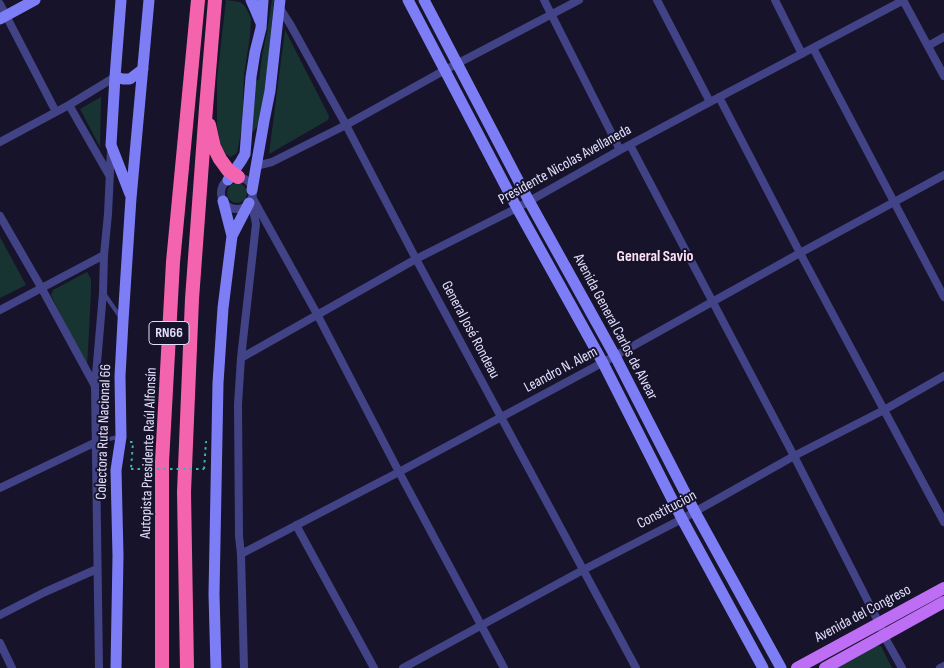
<!DOCTYPE html>
<html>
<head>
<meta charset="utf-8">
<style>
  body { margin:0 }
  canvas { display:block; background:#16132a }
</style>
</head>
<body>
<canvas width="944" height="668"></canvas>
<script>
const context = document.querySelector('canvas').getContext('2d');
context.lineJoin = 'round';
function fill(path, color) { context.fillStyle = color; context.fill(path, 'evenodd'); }
const poly = rows => new Path2D(rows.map(r => 'M' + r).join(''));
function trace(path, color, width, dash) { context.strokeStyle = color; context.lineWidth = width; context.lineCap = dash ? 'butt' : 'round'; context.setLineDash(dash || []); context.stroke(path); }
function drawText(font, color, halo, rows, align = 'center') {
  context.font = font + ' "Sofia Sans Condensed",sans-serif'; context.lineWidth = 4; context.setLineDash([]); context.textBaseline = 'middle'; context.strokeStyle = halo; context.fillStyle = color; for (const [text, x, y, turn = 0] of rows) {
    context.save(); context.translate(x, y); context.rotate((+turn || 0) * Math.PI / 180); context.textAlign = isNaN(turn) ? turn : align; if (halo) context.strokeText(text, 0, 0); context.fillText(text, 0, 0); context.restore();
  }
}
const green = poly([
  [226,0,240,2,245,6,251,18,250,36,244,75,242,126,237,153,231,157,227,155,224,151,221,145,217,126,217,79],
  [272,0,274,0,265,90,257,127,252,132,255,81,259,80,262,56,267,32],
  [285,30,329,116,328,120,269,154],
  [101,97,100,147,80,109],
  '227 193a10 10 0 1 1 20 0a10 10 0 1 1-20 0Z',
  [0,237,26,285,0,298],
  [87,272,91,279,91,293,87,367,51,295,53,290],
  [875,645,881,646,892,668,832,668]
]);
const path = poly([
  [130,442,133,442,131,469],
  [204,469,206,442,207,442]
]);
const lane = poly([
  [105,295,121,318],
  [96,442,118,437]
]);
const street = poly([
  [544,0,620,150],
  [657,0,710,102],
  [775,0,802,54],
  [903,0,944,76],
  [0,4,56,112],
  [279,7,290,24,346,125,416,259,636,668],
  [928,46,944,37],
  [813,48,944,297],
  [719,97,800,253,944,522],
  [69,105,109,175],
  [0,142,69,105,115,77],
  [630,145,794,456,879,623,884,636,902,668],
  [256,166,272,162,346,125,445,70,579,0],
  '221 193a16 16 0 1 1 32 0a16 16 0 1 1-32 0Z',
  [252,197,317,314,399,472,504,668],
  [0,216,41,287,95,386],
  [0,310,104,255],
  [241,358,416,259,517,208,620,150,710,102,904,0],
  [0,488,96,442],
  [296,525,374,668],
  [241,554,399,472,615,356,800,253,944,175],
  [0,615,45,592,97,569],
  [0,643,12,668],
  [99,668,95,386,103,293,104,255,108,214,111,150],
  [244,668,241,554,239,536,238,404,241,358,256,224,251,200],
  [403,668,583,570,682,519,794,456,884,410,944,376],
  [940,668,944,666]
]);
const secondary = poly([
  [121,0,115,77,111,145,130,194],
  [251,0,255,9,260,21],
  [408,0,517,208,603,363,682,519,763,668],
  [424,0,529,201,615,356,695,512,781,668],
  [0,19,35,0],
  [115,77,123,79,130,79,143,69],
  [228,180,241,161,245,154,251,77,255,52,261,28,263,0],
  [252,190,264,121,270,91,280,0],
  [223,201,232,236],
  [116,668,118,556,116,470,121,437,120,376,123,321,131,198,149,0],
  [216,668,214,594,218,383,223,308,232,236,249,203]
]);
const primary = poly([
  [797,668,944,588],
  [825,668,944,602]
]);
const highway = poly([
  [209,125,214,147,220,159,228,170,238,177],
  [162,668,162,462,173,262,198,0],
  [187,668,184,492,192,299,206,108,215,0]
]);
const pathBridge = poly([
  [131,469,204,469]
]);
const shields = [
  [169,333,40]
];
const shieldNames = [
  ["RN66",169,333]
];
const streetNames = [
  ["Presidente Nicolas Avellaneda",565,165,-29],
  ["Avenida General Carlos de Alvear",615,327,62],
  ["General José Rondeau",470,330,62],
  ["Leandro N. Alem",561,370,-28],
  ["Colectora Ruta Nacional 66",104,432,-88],
  ["Autopista Presidente Raúl Alfonsín",149,453,-88],
  ["Constitucion",667,510,-28],
  ["Avenida del Congreso",863,614,-28]
];
const neighbourhoodNames = [
  ["General Savio",655,257]
];
fill(green, '#173432');
trace(path, '#3ab5a9', 2, [2.5, 4]);
trace(lane, '#424286', 4);
trace(street, '#424286', 8);
trace(secondary, '#7d7ef6', 11);
trace(primary, '#bd6ef5', 12);
trace(highway, '#f463ae', 14);
trace(pathBridge, '#3ab5a9', 2, [2.5, 4]);
for (const [x, y, w] of shields) { const box = new Path2D(); box.roundRect(x - w / 2, y - 11.5, w, 23, 4); context.fillStyle = '#16132a'; context.fill(box); trace(box, '#e1dffd', 1); }
drawText('bold 14px', '#e1dffd', null, shieldNames);
drawText('15px', '#e1dffd', '#16132a', streetNames);
drawText('bold 16px', '#fde1f4', '#16132a', neighbourhoodNames);
</script>
</body>
</html>
